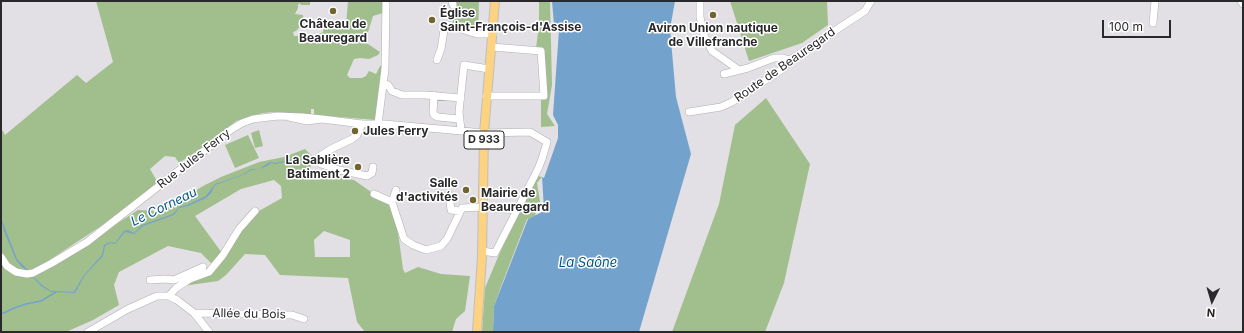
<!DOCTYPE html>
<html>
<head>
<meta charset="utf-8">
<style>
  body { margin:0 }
  #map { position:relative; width:1244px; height:333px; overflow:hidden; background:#e2e0e4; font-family:Inter,sans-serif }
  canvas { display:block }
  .frame { position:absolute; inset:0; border:2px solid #29282a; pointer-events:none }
  .north { position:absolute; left:1192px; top:281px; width:40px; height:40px; -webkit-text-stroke:3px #fff; paint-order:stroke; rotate:185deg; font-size:11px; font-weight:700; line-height:16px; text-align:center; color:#29282a }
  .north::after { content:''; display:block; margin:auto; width:14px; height:18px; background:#29282a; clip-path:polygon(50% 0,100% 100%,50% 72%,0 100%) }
  .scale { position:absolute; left:1102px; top:20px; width:69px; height:18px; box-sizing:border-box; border:2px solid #29282a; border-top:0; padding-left:5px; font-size:12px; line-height:14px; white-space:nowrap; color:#29282a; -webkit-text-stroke:3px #fff; paint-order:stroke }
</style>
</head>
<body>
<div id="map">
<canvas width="1244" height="333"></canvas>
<div class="frame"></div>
<div class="north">N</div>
<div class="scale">100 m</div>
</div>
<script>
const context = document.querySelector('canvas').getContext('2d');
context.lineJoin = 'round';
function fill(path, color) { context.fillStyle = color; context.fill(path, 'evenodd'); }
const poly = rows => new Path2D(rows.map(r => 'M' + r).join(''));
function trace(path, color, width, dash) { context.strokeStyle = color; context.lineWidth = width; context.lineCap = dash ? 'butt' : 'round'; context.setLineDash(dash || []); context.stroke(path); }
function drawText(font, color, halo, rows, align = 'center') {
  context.font = font + ' Inter,sans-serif'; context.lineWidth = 3; context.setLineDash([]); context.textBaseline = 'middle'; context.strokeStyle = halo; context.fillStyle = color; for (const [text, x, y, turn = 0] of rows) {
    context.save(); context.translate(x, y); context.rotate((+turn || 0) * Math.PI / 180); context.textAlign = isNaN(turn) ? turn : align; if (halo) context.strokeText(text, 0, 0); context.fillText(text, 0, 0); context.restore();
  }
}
const green = poly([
  [96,1,310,1,310,5,301,5,299,3,298,5,298,8,295,14,303,15,304,22,296,31,293,32,294,36,317,35,323,32,324,24,346,26,348,1,383,1,383,13,373,16,365,42,380,52,378,55,369,59,360,58,354,59,347,75,350,78,362,78,366,76,369,71,376,74,379,68,381,65,383,65,376,120,314,115,314,109,311,109,311,115,274,112,263,113,236,121,209,143,179,163,175,157,165,156,150,169,158,183,101,226,48,261,50,267,138,210,159,211,170,207,203,186,221,177,259,162,284,157,305,149,313,157,309,172,354,180,374,194,392,204,396,218,403,269,405,273,418,267,441,274,470,276,465,311,456,319,452,332,365,332,357,322,348,278,280,275,265,255,245,254,226,275,218,281,183,286,210,274,250,216,282,198,281,186,274,180,241,189,195,216,222,253,214,266,201,253,168,246,119,272,114,285,119,305,93,320,66,332,1,332,1,128,5,135,77,75,86,83,113,62],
  [324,231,350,240,350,257,315,257,314,240],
  [457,1,479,1,478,31,452,23],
  [539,1,550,1,552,85,547,114,555,126,541,127,541,51,536,48,539,25],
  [730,1,827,1,828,25,802,43,749,61],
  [766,98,810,164,784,283,765,332,672,332,719,204,735,125],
  [259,130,263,146,255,148,251,133],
  [248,135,259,158,235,168,225,145],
  [538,176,542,177,537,183,541,207,536,211,535,216,527,219,502,284,494,306,493,332,482,332,485,288,501,250]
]);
const water = poly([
  [552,1,675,1,670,29,676,97,691,154,639,332,493,332,494,306,528,219,542,212,544,209,542,177,544,178,558,138,558,125,553,115,559,30,554,25],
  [303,154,298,159,275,164,271,163,267,166,259,169,251,170,243,175,215,185,211,193,206,198,188,206,179,208,174,215,143,226,134,234,125,232,115,244,110,243,105,246,103,256,85,275,75,293,51,292,41,286,33,277,34,277,42,285,51,291,74,292,84,275,102,255,104,245,110,242,115,243,124,231,128,230,134,233,142,225,173,214,179,207,187,205,206,196,215,184,242,175,251,169,259,169,270,162,275,163,298,158],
  [1,218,17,259,29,271,27,271,21,266,16,260,4,231]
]);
const stream = poly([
  [1,313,4,313,14,308,26,304,41,301,56,292]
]);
const minor = poly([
  [452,1,453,5],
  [700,1,700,17,704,35,712,51,739,70],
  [1241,1,1243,4],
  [1153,23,1155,1],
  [437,60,441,49,445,24,477,34,493,34],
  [724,74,748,68,774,58,783,58,790,60],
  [388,85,392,91,402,95,425,95,461,98],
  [434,95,433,113,434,115,438,117,459,119],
  [486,96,544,96,541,51,492,47],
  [689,112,721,107,732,102,781,70,790,60,865,11,871,1],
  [322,119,362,124,384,124,484,133,530,132,547,142,542,159,538,169,495,253,482,251],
  [362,124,357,135,352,139,331,149,320,156,319,162,321,164,339,170,367,176,372,173,373,167],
  [378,124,385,69,386,1],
  [461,130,459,112,464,65,489,69],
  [374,194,392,202,404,239,413,245,426,250,441,246,447,239,462,208,482,207,517,210],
  [449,195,451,210,460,211],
  [392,202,396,190],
  [1,257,7,266,16,272,27,274,33,273,52,263,87,242,232,129,242,123,253,119,278,116,302,117,322,119,307,121,289,117],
  [150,280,165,279,174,280,203,267],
  [169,296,176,288,190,279,209,272,223,255,239,229,255,211],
  [194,313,292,315,304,319],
  [88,332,128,309,157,296,169,296,177,300,194,313,209,332]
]);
const major = poly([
  [477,332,482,256,484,133,495,1]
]);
const markers = [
  [333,11,4,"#716431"],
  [713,15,4,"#716431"],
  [432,20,4,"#716431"],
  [355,131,4,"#716431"],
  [358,167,4,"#716431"],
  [466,190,4,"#716431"],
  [473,200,4,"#716431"]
];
const shields = [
  [484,140,40]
];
const shieldNames = [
  ["D 933",484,140]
];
const poiNames = [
  ["Église",440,13],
  ["Saint-François-d'Assise",440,27],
  ["Château de",333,24,"center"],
  ["Beauregard",333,38,"center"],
  ["Aviron Union nautique",713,28,"center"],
  ["de Villefranche",713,42,"center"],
  ["Jules Ferry",363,131],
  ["La Sablière",350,160,"right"],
  ["Batiment 2",350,174,"right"],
  ["Salle",458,183,"right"],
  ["d'activités",458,197,"right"],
  ["Mairie de",481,193],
  ["Beauregard",481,207]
];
const streetNames = [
  ["Route de Beauregard",785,65,-35],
  ["Rue Jules Ferry",194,159,-38],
  ["Allée du Bois",249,314,1]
];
const waterNames = [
  ["Le Corneau",164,207,-26],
  ["La Saône",588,263]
];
fill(green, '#a1be8d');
fill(water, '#73a3cc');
trace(stream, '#73a3cc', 1.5);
trace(minor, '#b0aeb2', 8);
trace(major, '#bfbebf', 10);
trace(minor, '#fff', 7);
trace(major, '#fdd382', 8);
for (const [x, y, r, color] of markers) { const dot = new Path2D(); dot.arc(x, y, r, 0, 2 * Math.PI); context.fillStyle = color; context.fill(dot); trace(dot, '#fff', 1.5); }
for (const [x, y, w] of shields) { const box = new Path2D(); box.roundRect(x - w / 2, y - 9, w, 18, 3); context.fillStyle = '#fff'; context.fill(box); trace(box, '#29282a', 1); }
drawText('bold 11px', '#29282a', null, shieldNames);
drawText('bold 12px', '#29282a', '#fff', poiNames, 'left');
drawText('12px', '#29282a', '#fff', streetNames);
drawText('italic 13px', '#005589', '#fff', waterNames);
</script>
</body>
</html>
